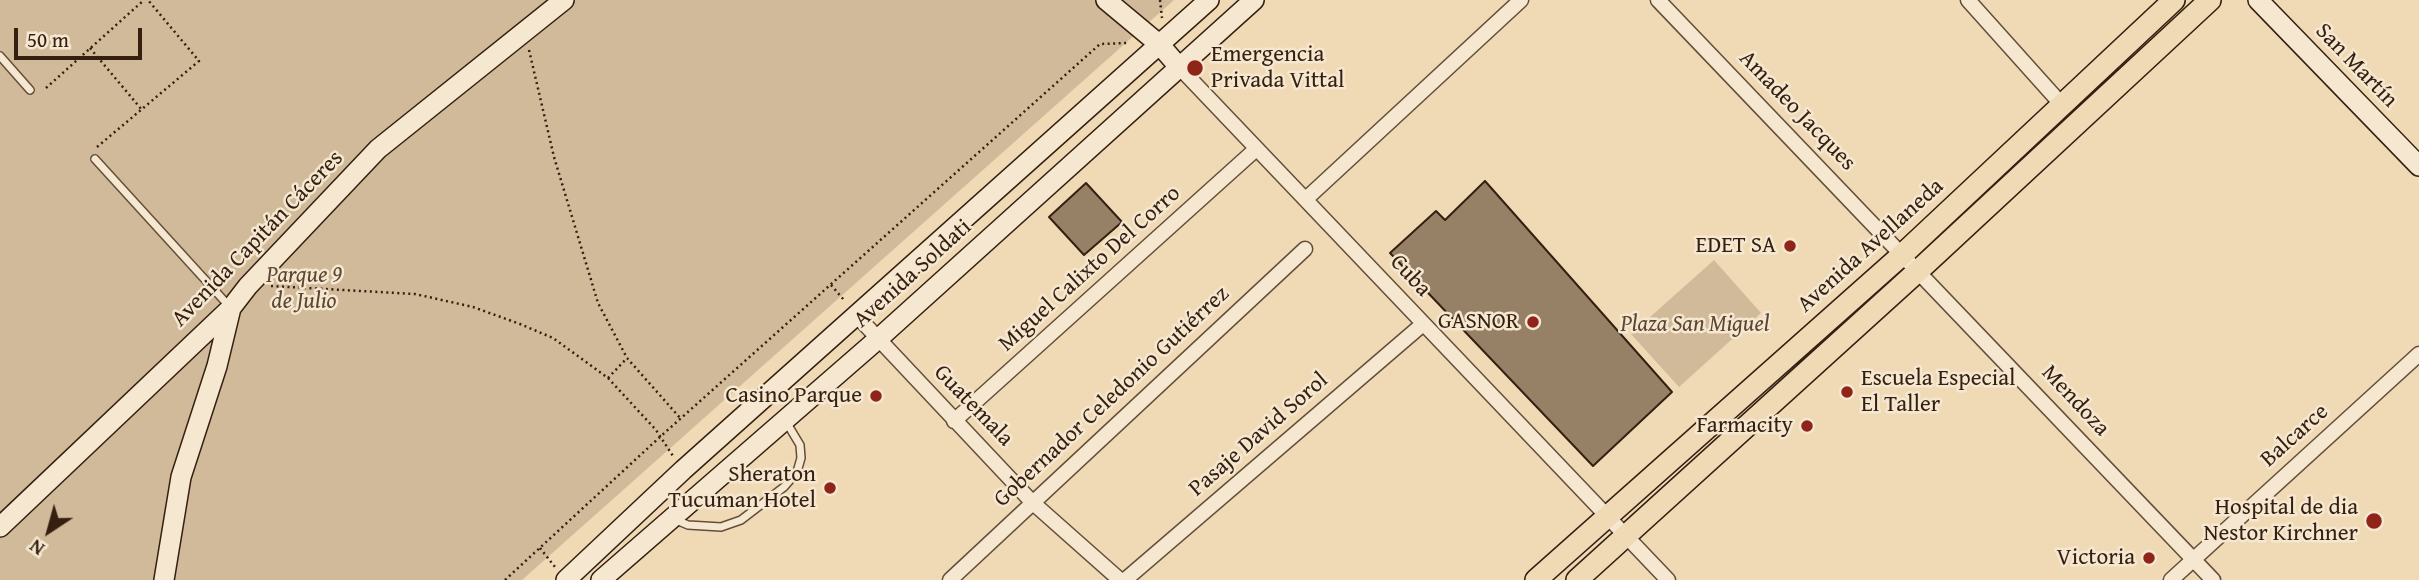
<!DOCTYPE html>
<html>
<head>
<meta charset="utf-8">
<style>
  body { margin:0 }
  #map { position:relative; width:2419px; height:580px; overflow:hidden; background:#f0dab6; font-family:"Gentium Book Plus",serif }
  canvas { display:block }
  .north { position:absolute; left:14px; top:496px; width:70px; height:70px; -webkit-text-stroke:5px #f5e7d0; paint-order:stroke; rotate:216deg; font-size:19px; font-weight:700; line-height:28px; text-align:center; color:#341f10 }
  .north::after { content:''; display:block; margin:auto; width:24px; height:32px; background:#341f10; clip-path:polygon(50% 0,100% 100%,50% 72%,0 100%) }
  .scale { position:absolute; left:14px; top:28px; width:128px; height:32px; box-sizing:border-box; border:4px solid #341f10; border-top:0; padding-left:9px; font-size:21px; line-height:24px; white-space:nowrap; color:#341f10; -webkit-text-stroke:5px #f5e7d0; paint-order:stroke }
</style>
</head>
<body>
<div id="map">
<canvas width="2419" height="580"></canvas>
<div class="north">N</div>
<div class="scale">50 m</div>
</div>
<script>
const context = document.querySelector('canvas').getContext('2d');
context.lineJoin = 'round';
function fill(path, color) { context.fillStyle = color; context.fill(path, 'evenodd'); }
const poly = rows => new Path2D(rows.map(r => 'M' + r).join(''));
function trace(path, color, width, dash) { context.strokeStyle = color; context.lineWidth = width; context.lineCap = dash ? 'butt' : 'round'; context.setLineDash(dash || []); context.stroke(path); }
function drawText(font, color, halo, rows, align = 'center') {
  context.font = font + ' "Gentium Book Plus",serif'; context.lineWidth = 5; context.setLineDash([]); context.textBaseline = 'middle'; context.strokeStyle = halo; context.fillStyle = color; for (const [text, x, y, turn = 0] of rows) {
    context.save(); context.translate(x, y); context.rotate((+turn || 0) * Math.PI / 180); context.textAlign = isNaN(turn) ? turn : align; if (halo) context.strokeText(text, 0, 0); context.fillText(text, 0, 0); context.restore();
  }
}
const green = poly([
  [0,0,1174,0,522,580,0,580],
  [1714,260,1761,313,1679,387,1631,334]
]);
const building = poly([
  [1485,181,1672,392,1593,466,1390,253,1436,211,1445,220,1485,181],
  [1086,183,1122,222,1084,255,1049,217,1086,183]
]);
const path = poly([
  [1160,0,1162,18],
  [90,48,142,110],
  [529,50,554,157,598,303,627,358,681,419],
  [46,88,144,0],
  [97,147,199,61,148,0],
  [831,285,844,300],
  [271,286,415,294,473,307,520,324,553,338,608,378,656,430,673,456],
  [608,378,627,358],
  [540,548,555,567],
  [505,580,661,436,1100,44,1127,43]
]);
const lane = poly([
  [0,56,30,90],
  [95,159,229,306],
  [676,520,688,525,721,527,741,520,784,487,797,472,801,458,800,445,785,420]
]);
const street = poly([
  [1658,0,2213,580],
  [1968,0,2063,106],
  [1179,67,1668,580],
  [1306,199,1521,0],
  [857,316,1032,502,1120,580],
  [954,421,1255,150],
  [950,580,1305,249],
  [1125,580,1423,324],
  [2171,580,2419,354]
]);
const secondary = poly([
  [1106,0,1160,45,1179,67],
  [2258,0,2419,166],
  [0,527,231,308,248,286,378,149,564,0],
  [164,580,181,477,217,366,231,308],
  [566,580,683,470,1209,0],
  [601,580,878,339,1254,0]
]);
const primary = poly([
  [1536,580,1903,254,2174,0],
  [1577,580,1919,270,2210,0]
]);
const markers = [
  [1195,68,9,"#8f2418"],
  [1790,246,7,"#8f2418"],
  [1533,322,7,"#8f2418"],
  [1847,392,7,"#8f2418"],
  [876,396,7,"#8f2418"],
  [1807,426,7,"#8f2418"],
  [830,488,7,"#8f2418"],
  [2374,521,9,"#8f2418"],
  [2149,558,7,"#8f2418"]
];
const poiNames = [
  ["Emergencia",1211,55,"left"],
  ["Privada Vittal",1211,81,"left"],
  ["EDET SA",1776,246],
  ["GASNOR",1519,322],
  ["Escuela Especial",1861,379,"left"],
  ["El Taller",1861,405,"left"],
  ["Casino Parque",862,396],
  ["Farmacity",1793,426],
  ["Sheraton",816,475],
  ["Tucuman Hotel",816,501],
  ["Hospital de dia",2358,508],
  ["Nestor Kirchner",2358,534],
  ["Victoria",2135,558]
];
const streetNames = [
  ["San Martín",2356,66,46],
  ["Amadeo Jacques",1797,111,46],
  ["Avenida Capitán Cáceres",258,239,-46],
  ["Avenida Avellaneda",1871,246,-42],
  ["Miguel Calixto Del Corro",1090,269,-42],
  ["Avenida Soldati",913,274,-42],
  ["Cuba",1410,276,47],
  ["Gobernador Celedonio Gutiérrez",1112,397,-43],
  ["Mendoza",2075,401,47],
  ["Guatemala",973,406,46],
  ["Pasaje David Sorol",1259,435,-41],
  ["Balcarce",2295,436,-42]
];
const parkNames = [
  ["Parque 9",304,276],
  ["de Julio",304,302],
  ["Plaza San Miguel",1695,325]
];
fill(green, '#d0ba9a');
fill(building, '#968066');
trace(building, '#341f10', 2);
trace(lane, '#634e3a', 10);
trace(street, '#634e3a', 17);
trace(secondary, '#341f10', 22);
trace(primary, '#341f10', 24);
trace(path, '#341f10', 2.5, [2, 3.5]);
trace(lane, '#f5e7d0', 7);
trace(street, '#f5e7d0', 14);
trace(secondary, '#f5e7d0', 19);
trace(primary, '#f0dab6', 21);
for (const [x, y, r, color] of markers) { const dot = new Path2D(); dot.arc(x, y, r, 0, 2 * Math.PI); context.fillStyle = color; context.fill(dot); trace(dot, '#f5e7d0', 2.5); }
drawText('23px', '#341f10', '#f5e7d0', poiNames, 'right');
drawText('23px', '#341f10', '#f5e7d0', streetNames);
drawText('italic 23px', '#5b4632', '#f5e7d0', parkNames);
</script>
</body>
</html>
